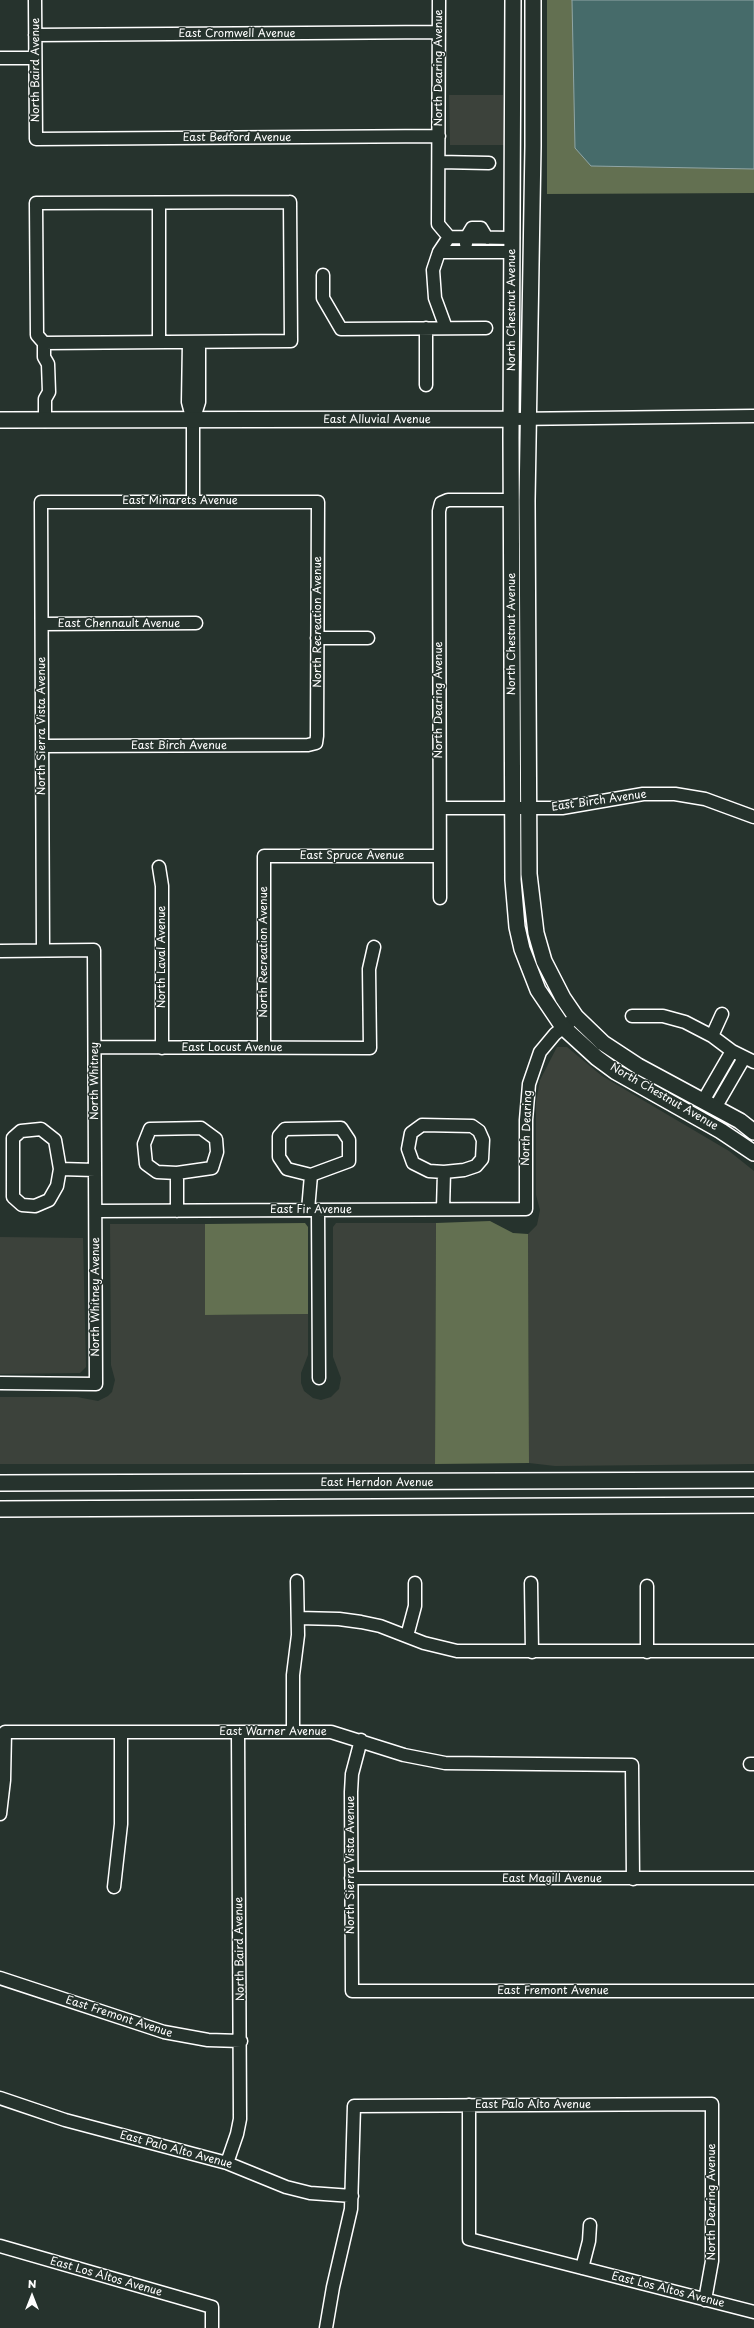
<!DOCTYPE html>
<html>
<head>
<meta charset="utf-8">
<style>
  body { margin:0 }
  #map { position:relative; width:754px; height:2328px; overflow:hidden; background:#26332d; font-family:"Playpen Sans",sans-serif }
  canvas { display:block }
  .north { position:absolute; left:12px; top:2276px; width:40px; height:40px; -webkit-text-stroke:3px #26332d; paint-order:stroke; rotate:0deg; font-size:11px; font-weight:700; line-height:16px; text-align:center; color:#fff }
  .north::after { content:''; display:block; margin:auto; width:14px; height:18px; background:#fff; clip-path:polygon(50% 0,100% 100%,50% 72%,0 100%) }
</style>
</head>
<body>
<div id="map">
<canvas width="754" height="2328"></canvas>
<div class="north">N</div>
</div>
<script>
const context = document.querySelector('canvas').getContext('2d');
context.lineJoin = 'round';
function fill(path, color) { context.fillStyle = color; context.fill(path, 'evenodd'); }
const poly = rows => new Path2D(rows.map(r => 'M' + r).join(''));
function trace(path, color, width, dash) { context.strokeStyle = color; context.lineWidth = width; context.lineCap = dash ? 'butt' : 'round'; context.setLineDash(dash || []); context.stroke(path); }
function drawText(font, color, halo, rows, align = 'center') {
  context.font = font + ' "Playpen Sans",sans-serif'; context.lineWidth = 3; context.setLineDash([]); context.textBaseline = 'middle'; context.strokeStyle = halo; context.fillStyle = color; for (const [text, x, y, turn = 0] of rows) {
    context.save(); context.translate(x, y); context.rotate((+turn || 0) * Math.PI / 180); context.textAlign = isNaN(turn) ? turn : align; if (halo) context.strokeText(text, 0, 0); context.fillText(text, 0, 0); context.restore();
  }
}
const built = poly([
  [449,95,503,95,504,145,450,145],
  [557,1047,567,1047,602,1076,729,1151,754,1171,754,1464,555,1466,529,1463,528,1234,537,1225,540,1210,536,1195,536,1102,540,1080],
  [336,1223,436,1223,435,1464,0,1464,0,1397,77,1397,98,1401,108,1396,112,1392,115,1380,111,1365,110,1224,205,1224,205,1315,308,1314,308,1355,301,1373,301,1383,304,1391,313,1398,321,1400,331,1397,339,1389,341,1378,333,1357,333,1227],
  [0,1237,83,1238,86,1367,80,1373,0,1374]
]);
const green = poly([
  [547,0,754,0,754,193,547,194],
  [490,1221,513,1233,528,1234,529,1463,435,1464,436,1223],
  [305,1223,308,1227,308,1314,205,1315,205,1224]
]);
const water = poly([
  [572,0,754,0,754,169,591,166,575,148,572,0]
]);
const minor = poly([
  [35,0,36,139,439,136],
  [439,0,438,224,449,237,513,238],
  [35,35,439,32],
  [0,58,35,58],
  [439,162,489,163],
  [290,202,291,341,44,343,37,335,36,203,290,202],
  [159,203,159,342],
  [466,244,466,238,472,228,481,228,487,238],
  [439,252,512,252],
  [323,275,323,298,341,329,486,328],
  [426,328,426,385],
  [446,328,435,298,433,270,439,252,449,237],
  [189,342,188,402,193,421,193,501],
  [44,343,44,357,48,364,49,392,45,399,45,421],
  [511,419,754,416],
  [193,421,199,402,199,342],
  [42,624,196,623],
  [317,638,368,638],
  [42,746,308,745,316,743,317,736,318,502,41,502,43,950],
  [440,808,562,808,643,794,675,794,705,799,754,817],
  [159,867,162,886,162,1048],
  [440,898,439,511,441,503,448,500,511,500],
  [0,951,94,950,96,1384,0,1383],
  [632,1016,663,1016,685,1022,712,1036,732,1051,754,1062],
  [712,1036,722,1014],
  [95,1047,370,1048,369,969,374,947],
  [264,1047,264,856,439,856],
  [703,1101,732,1051],
  [715,1108,744,1058],
  [60,1169,57,1186,49,1200,35,1206,22,1205,13,1197,13,1138,21,1131,41,1129,55,1140,60,1169,95,1170],
  [443,1209,444,1172,429,1171,413,1163,408,1149,411,1133,422,1125,472,1126,479,1131,483,1140,482,1159,476,1166,464,1170,444,1172],
  [308,1210,311,1175,287,1169,279,1157,279,1136,285,1129,341,1128,349,1140,349,1161,311,1175],
  [318,1210,319,1378],
  [96,1211,526,1209,526,1120,529,1084,540,1052,555,1034,570,1022],
  [177,1211,177,1173,157,1172,146,1164,144,1144,150,1129,201,1128,216,1139,217,1152,212,1168,177,1173],
  [531,1583,532,1652],
  [298,1618,339,1619,361,1622,380,1626,424,1643,457,1651,754,1651],
  [407,1636,415,1606,415,1583],
  [647,1652,647,1586],
  [293,1731,293,1675,298,1635,297,1581],
  [361,1740,352,1774,351,1792,352,1991,754,1991],
  [750,1764,754,1764],
  [0,1814,4,1780,5,1732,331,1732,404,1755,445,1763,632,1765,633,1879],
  [351,1878,754,1878],
  [114,1887,121,1824,121,1732],
  [0,1978,164,2032,208,2040,241,2041],
  [0,2098,65,2120,227,2163,286,2187,310,2193,352,2196],
  [469,2105,469,2239,754,2312],
  [227,2163,237,2134,240,2119,238,1732],
  [0,2246,212,2307,212,2328],
  [582,2268,589,2241,590,2225],
  [326,2328,333,2287,351,2209,354,2106,712,2104,712,2261,705,2300]
]);
const major = poly([
  [513,0,511,437,513,880,517,927,522,949,538,990,563,1027,597,1058,616,1072,721,1131,754,1153],
  [533,0,533,146,527,501,529,874,536,933,544,961,563,998,576,1017,603,1043,638,1066,740,1121,754,1132],
  [0,420,511,419],
  [0,1483,754,1480],
  [0,1509,754,1505]
]);
const streetNames = [
  ["East Cromwell Avenue",237,34],
  ["North Dearing Avenue",439,68,-90],
  ["North Baird Avenue",36,70,-90],
  ["East Bedford Avenue",237,138],
  ["North Chestnut Avenue",512,310,-90],
  ["East Alluvial Avenue",377,420],
  ["East Minarets Avenue",180,501],
  ["North Recreation Avenue",318,622,-90],
  ["East Chennault Avenue",119,624],
  ["North Chestnut Avenue",512,634,-90],
  ["North Dearing Avenue",439,700,-90],
  ["North Sierra Vista Avenue",42,726,-90],
  ["East Birch Avenue",179,746],
  ["East Birch Avenue",599,801,-8],
  ["East Spruce Avenue",352,856],
  ["North Recreation Avenue",264,952,-90],
  ["North Laval Avenue",162,957,-90],
  ["East Locust Avenue",232,1048],
  ["North Whitney",95,1081,-90],
  ["North Chestnut Avenue",664,1097,30],
  ["North Dearing",527,1128,-88],
  ["East Fir Avenue",311,1210],
  ["North Whitney Avenue",96,1297,-90],
  ["East Herndon Avenue",377,1483],
  ["East Warner Avenue",273,1732],
  ["North Sierra Vista Avenue",351,1865,-90],
  ["East Magill Avenue",552,1879],
  ["North Baird Avenue",240,1949,-91],
  ["East Fremont Avenue",553,1991],
  ["East Fremont Avenue",119,2017,18],
  ["East Palo Alto Avenue",533,2105],
  ["East Palo Alto Avenue",176,2150,15],
  ["North Dearing Avenue",712,2202,-90],
  ["East Los Altos Avenue",106,2277,16],
  ["East Los Altos Avenue",668,2290,14]
];
fill(built, '#3c423b');
fill(green, '#637051');
fill(water, '#466b6a');
trace(water, '#90a6a6', 1);
trace(minor, '#fff', 15);
trace(major, '#fff', 18);
trace(minor, '#26332d', 12);
trace(major, '#26332d', 15);
drawText('11px', '#fff', '#26332d', streetNames);
</script>
</body>
</html>
